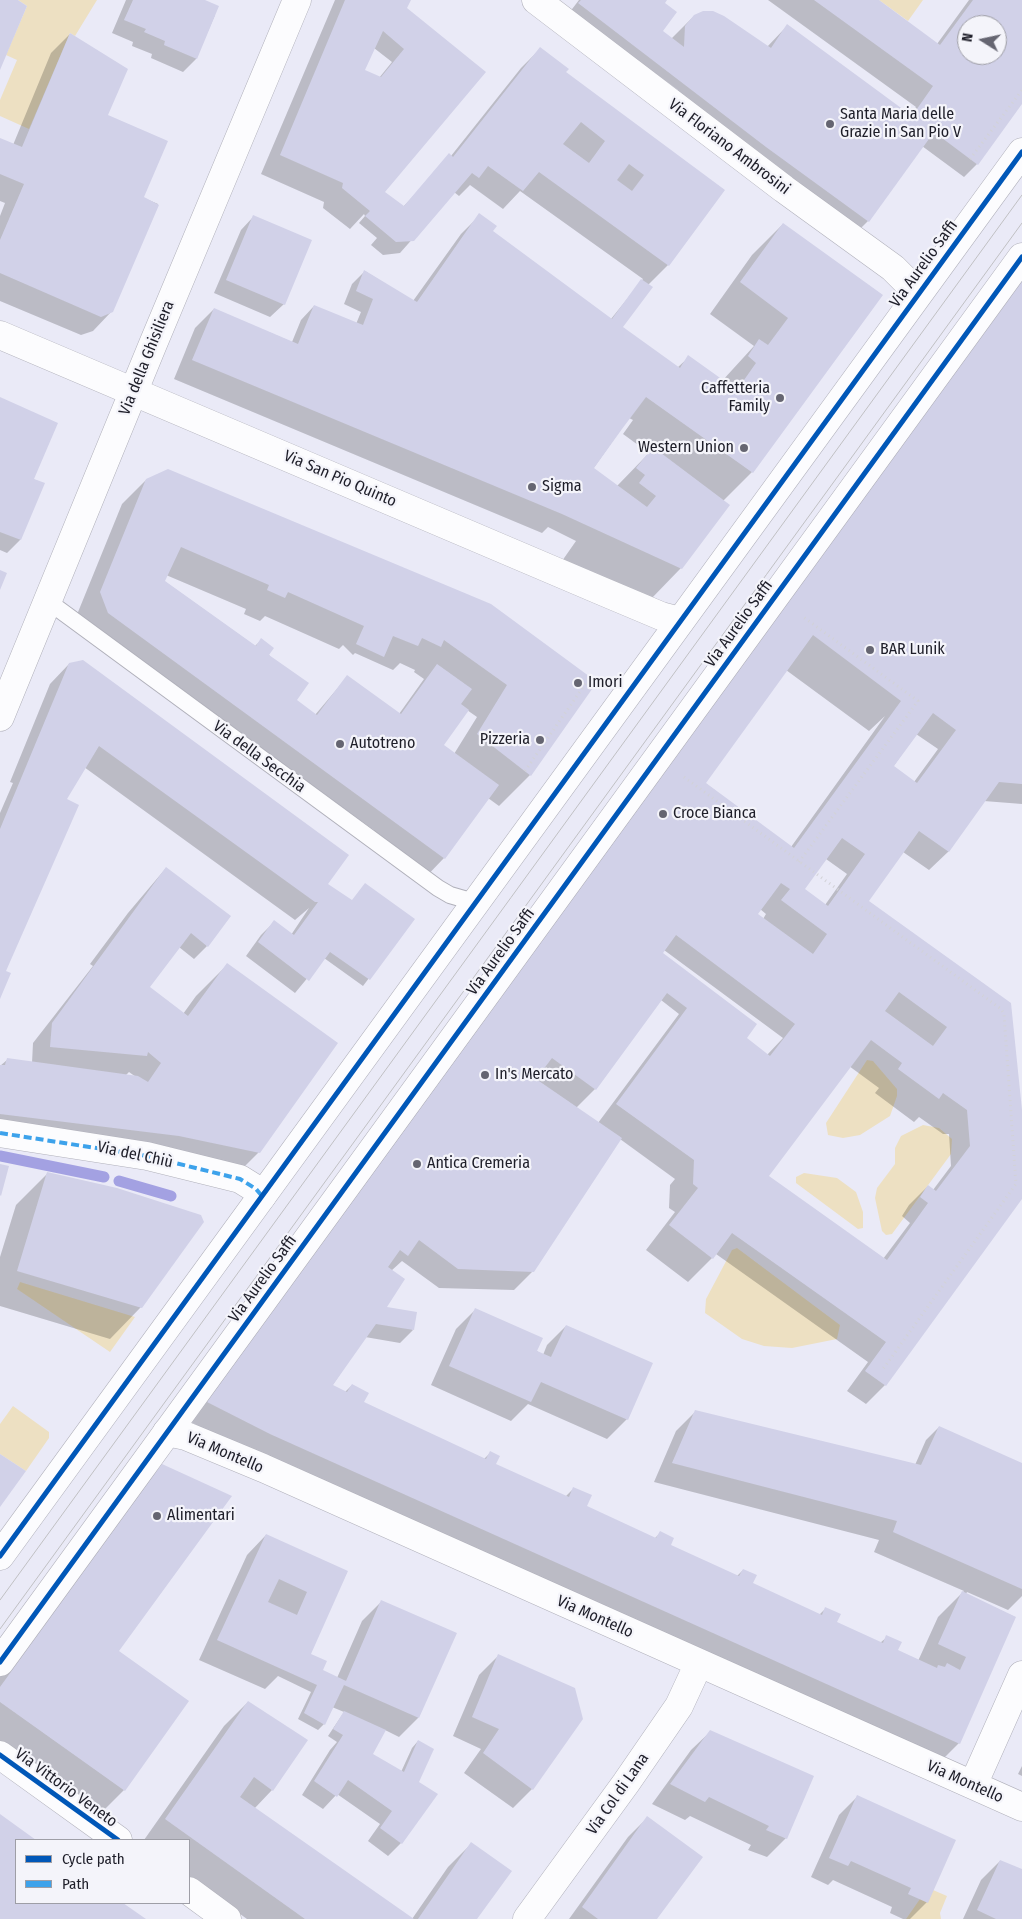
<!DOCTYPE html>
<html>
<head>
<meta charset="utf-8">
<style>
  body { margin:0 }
  #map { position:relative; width:1022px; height:1919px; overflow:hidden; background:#eaeaf7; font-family:"Fira Sans Condensed",sans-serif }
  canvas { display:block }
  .legend { position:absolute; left:15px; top:1839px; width:175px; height:65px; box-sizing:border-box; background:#f4f4fa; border:1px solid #9e9ea6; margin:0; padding:6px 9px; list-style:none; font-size:15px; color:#1e1e29 }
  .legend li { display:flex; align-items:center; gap:10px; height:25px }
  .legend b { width:25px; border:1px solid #9e9ea6 }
  .north { position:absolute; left:957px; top:15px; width:50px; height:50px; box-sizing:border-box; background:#f4f4fa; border:1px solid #9e9ea6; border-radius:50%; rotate:280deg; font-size:14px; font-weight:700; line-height:20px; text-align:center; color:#1e1e29 }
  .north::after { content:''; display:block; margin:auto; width:18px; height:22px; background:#656571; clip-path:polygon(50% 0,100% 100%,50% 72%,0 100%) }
</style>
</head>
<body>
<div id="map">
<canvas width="1022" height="1919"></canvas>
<ul class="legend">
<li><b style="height:6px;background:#0057b8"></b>Cycle path</li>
<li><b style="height:6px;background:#3da2eb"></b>Path</li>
</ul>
<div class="north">N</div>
</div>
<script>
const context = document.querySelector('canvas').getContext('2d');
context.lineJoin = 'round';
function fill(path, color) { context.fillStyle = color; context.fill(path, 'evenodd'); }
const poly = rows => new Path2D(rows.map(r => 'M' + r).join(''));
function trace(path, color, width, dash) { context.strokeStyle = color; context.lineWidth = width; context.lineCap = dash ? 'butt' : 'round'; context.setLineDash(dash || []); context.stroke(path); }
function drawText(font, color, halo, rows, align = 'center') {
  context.font = font + ' "Fira Sans Condensed",sans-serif'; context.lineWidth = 4.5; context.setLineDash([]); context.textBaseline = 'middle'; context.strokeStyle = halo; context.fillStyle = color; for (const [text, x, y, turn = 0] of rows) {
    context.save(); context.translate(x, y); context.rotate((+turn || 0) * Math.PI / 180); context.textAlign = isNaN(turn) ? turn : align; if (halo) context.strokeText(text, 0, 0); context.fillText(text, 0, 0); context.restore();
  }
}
const green = poly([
  [18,0,97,0,75,36,70,33,29,129,0,116,0,100,17,60,6,55,27,6],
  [879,0,923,0,908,21],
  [867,1060,873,1061,897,1089,897,1096,890,1116,860,1135,843,1138,828,1135,826,1123],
  [923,1125,939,1128,952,1139,951,1154,892,1234,886,1235,882,1231,875,1198,877,1188,895,1164,895,1148,901,1136],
  [804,1173,837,1178,856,1192,863,1212,863,1228,858,1229,796,1183,796,1177],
  [737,1248,840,1325,837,1339,792,1348,764,1346,742,1339,705,1313,706,1299,732,1250],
  [20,1282,135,1317,110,1352,17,1289],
  [13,1406,49,1432,49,1438,26,1471,0,1454,0,1424],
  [933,1890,947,1896,940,1913,941,1919,906,1919,920,1899]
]);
const shadow = poly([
  [126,0,202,0,215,15,196,59,183,72,151,58,152,54,132,46,133,42,112,33],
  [335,0,410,0,405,8,484,72,383,192,403,207,451,156,521,68,540,49,564,72,724,190,668,265,648,285,622,327,677,368,689,357,722,381,754,346,710,314,752,255,783,224,882,295,752,472,723,501,681,568,650,600,562,561,576,541,548,527,542,533,174,379,195,328,214,309,292,342,301,320,314,306,356,324,361,312,344,304,352,284,365,271,413,301,461,234,480,215,491,231,611,319,643,279,520,191,503,209,470,185,459,196,454,192,400,253,383,255,371,245,377,238,359,223,365,216,364,214,350,229,323,208,324,202,261,174],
  [374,48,392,62,379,78,363,71],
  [629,418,633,420,623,434,649,453,617,486,593,469],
  [579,0,665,0,657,37,671,39,694,16,767,47,787,26,909,116,916,107,768,0,877,0,937,44,969,0,1022,0,1022,102,977,164,964,177,922,146,868,221,844,245,664,110,678,90,637,60,631,66,566,17],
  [967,25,997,25,997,55,967,55],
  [70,34,142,197,158,204,112,311,93,331,81,335,0,301,0,216,5,203,0,201,0,140,13,145,51,53],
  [254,216,284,304,270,317,214,293,241,230],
  [1022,271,1022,804,984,801,949,851,929,870,903,852,868,901,1022,1123,1022,1197,885,1385,866,1404,847,1391,868,1362,716,1254,688,1282,646,1250,675,1212,669,1208,670,1185,675,1179,620,1139,533,1271,514,1290,439,1288,402,1261,391,1271,384,1307,413,1330,400,1343,365,1337,332,1386,345,1392,352,1385,363,1403,484,1459,490,1453,494,1464,565,1497,574,1488,585,1506,654,1539,660,1533,670,1546,737,1576,743,1570,751,1583,819,1615,826,1608,835,1622,880,1643,887,1637,896,1651,918,1661,938,1617,964,1591,874,1552,879,1540,654,1482,676,1431,695,1412,915,1465,926,1440,939,1427,1022,1464,1022,1596,1008,1610,967,1592,966,1594,1015,1617,959,1743,935,1767,250,1453,189,1421],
  [786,670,869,731,885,716,791,847,705,783],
  [916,734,938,749,914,782,893,767],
  [826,859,847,874,825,905,803,890],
  [760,909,766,914,763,919,756,914],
  [664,950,783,1038,767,1055,745,1039,661,953],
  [661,1000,679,1014,598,1123,576,1108,595,1089],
  [849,1066,879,1088,875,1093,914,1122,919,1117,943,1134,949,1134,951,1166,933,1190,928,1186,909,1205,902,1216,910,1223,883,1259,763,1181],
  [0,399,33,479,43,483,20,540,7,553,0,550],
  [146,480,596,682,530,775,499,806,488,798,444,858,420,883,365,842,374,830,76,617,122,504],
  [166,575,246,609,244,614,260,621,265,616,339,649,343,645,353,655,355,653,393,670,400,663,415,670,414,672,424,679,399,714,347,677,315,715,292,705,262,639,255,646,164,581],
  [467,710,477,717,454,754,442,745],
  [69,664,323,889,351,901,413,920,363,986,324,958,295,993,246,956,261,935,274,922,291,935,309,908,295,920,84,767,65,800,4,972,0,995,0,813,13,783,10,782,50,684],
  [166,868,207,946,194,959,179,947,148,987,183,1014,196,996,227,965,259,1152,227,1184,0,1141,0,1066,7,1060,32,1063,33,1043,93,966,90,964,128,913],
  [129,1072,136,1077,126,1075],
  [47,1174,141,1307,110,1339,0,1306,0,1257,16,1205],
  [475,1310,543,1355,547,1345,566,1326,651,1364,627,1419,607,1439,528,1404,511,1421,431,1385,456,1329],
  [162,1466,110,1659,124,1790,93,1821,0,1755,0,1677,131,1497],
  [266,1535,347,1572,310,1653,321,1671,337,1678,362,1621,381,1602,455,1634,418,1718,399,1737,385,1730,371,1754,401,1772,412,1748,418,1741,417,1782,401,1843,388,1856,368,1841,380,1824,337,1794,323,1809,302,1795,330,1750,337,1742,328,1736,344,1712,332,1707,324,1724,318,1730,298,1719,311,1692,278,1676,265,1689,199,1660,247,1555],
  [498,1656,532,1789,513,1808,464,1773,481,1749,453,1736,479,1675],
  [248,1702,272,1790,254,1809,412,1919,247,1919,189,1877,189,1840,144,1840,224,1726],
  [711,1731,786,1838,767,1857,748,1850,751,1845,690,1816,685,1820,652,1804,691,1750],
  [1022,1766,1022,1776,1018,1774],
  [858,1796,927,1902,910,1919,903,1919,890,1913,892,1907,833,1880,828,1885,811,1877,839,1815],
  [0,1815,34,1840,16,1840,16,1903,121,1903,144,1919,0,1919],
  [647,1818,655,1919,569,1919,628,1837],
  [472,1843,476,1919,412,1919,448,1867],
  [1000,1861,1022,1871,1022,1919,963,1919,981,1880]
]);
const stream = poly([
  [0,1156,104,1177],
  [119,1181,171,1196]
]);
const building = poly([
  [0,0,18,0,27,6,0,70],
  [133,0,205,0,219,6,197,59,164,45,165,41,144,32,146,29,124,20],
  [345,0,411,0,407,8,486,72,385,192,404,206,449,153,453,157,540,47,569,69,566,72,725,190,669,266,539,172,523,191,488,166,479,178,472,173,414,241,396,242,365,216,370,211,342,188,343,183,280,155],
  [383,31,404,49,381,77,365,70],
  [581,122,605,141,589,163,563,144],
  [629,164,644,175,632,191,617,180],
  [581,0,667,0,665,3,677,12,663,31,684,47,685,26,694,15,703,11,713,11,724,16,771,48,787,24,912,116,933,86,814,0,879,0,940,45,973,0,1022,0,1022,104,978,165,934,132,869,222,766,147,578,3],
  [967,25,997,25,997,55,967,55],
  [70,33,128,69,108,115,168,141,144,197,159,205,113,312,101,317,0,273,0,240,24,184,0,174,0,138,22,147],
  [479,213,497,226,493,231,612,319,641,279,653,287,623,327,680,368,688,355,737,390,756,363,748,356,759,339,768,345,788,318,740,282,783,223,883,295,753,473,646,397,622,429,594,468,647,507,656,496,639,483,645,475,636,468,653,447,730,505,682,569,562,514,192,360,214,308,298,344,314,305,363,325,373,299,356,291,364,270,417,302],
  [253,215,312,240,285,305,226,280],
  [1022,281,1022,784,999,782,949,852,919,831,869,901,1011,1003,1022,1110,1022,1199,886,1386,865,1371,886,1342,732,1233,713,1259,669,1225,698,1188,693,1184,694,1160,616,1104,687,1008,667,993,596,1090,552,1058,536,1079,622,1138,534,1272,458,1269,419,1240,408,1256,400,1250,388,1267,405,1279,387,1307,417,1312,414,1330,376,1324,333,1385,347,1392,352,1384,369,1393,364,1402,486,1459,490,1451,500,1456,496,1464,569,1497,573,1487,592,1495,587,1506,656,1538,660,1531,674,1538,671,1545,739,1576,743,1569,757,1575,753,1583,822,1615,825,1607,841,1614,837,1622,883,1643,886,1635,902,1642,898,1650,937,1668,938,1665,945,1667,947,1663,960,1670,966,1657,938,1644,962,1591,1016,1617,960,1744,270,1434,207,1402],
  [813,635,901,701,794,848,706,783],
  [933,713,956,730,917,783,894,766],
  [842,838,865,854,828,906,805,889],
  [781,883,790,889,781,900,827,934,813,954,758,914],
  [676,935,795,1024,770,1056,747,1038,757,1024,663,953],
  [899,992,947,1027,933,1046,885,1011],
  [871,1040,902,1063,898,1069,939,1099,943,1093,967,1110,970,1146,936,1191,928,1185,920,1197,928,1203,887,1260,769,1176],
  [0,397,58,423,34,479,45,483,21,540,0,532],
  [168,469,491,604,597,682,531,776,477,734,507,685,444,640,441,647,422,638,418,646,393,636,384,657,356,644,364,626,288,592,285,598,267,590,269,585,181,547,165,581,256,646,261,638,274,648,269,655,309,683,297,700,317,715,347,675,401,714,437,664,472,689,461,704,469,710,444,745,499,785,445,859,108,613,100,592,146,479],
  [0,570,7,573,0,590],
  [83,660,349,855,328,884,352,900,365,883,415,919,370,980,330,952,309,981,258,942,274,920,294,935,318,902,315,902,99,746,67,799,79,805,6,971,11,973,0,999,0,829,69,663],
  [166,867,231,916,208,947,191,933,150,987,188,1016,227,963,338,1043,260,1153,179,1136,0,1114,0,1065,5,1065,7,1058,138,1076,148,1082,161,1063,148,1052,147,1056,50,1047,52,1023],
  [0,1164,9,1166,1,1196,0,1195],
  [47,1172,117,1188,201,1215,204,1222,142,1308,17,1271],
  [475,1308,543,1338,537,1351,551,1357,566,1325,653,1363,628,1420,541,1382,531,1402,449,1366],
  [695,1410,921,1465,939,1426,1022,1463,1022,1589,893,1532,897,1521,672,1463],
  [0,1454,26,1471,0,1507],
  [162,1464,232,1496,119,1651,189,1701,125,1791,0,1702,0,1687],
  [266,1534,348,1571,311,1654,327,1661,323,1670,346,1681,381,1600,457,1633,419,1718,344,1685,325,1725,304,1713,317,1685,217,1640],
  [279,1579,307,1592,297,1615,268,1602],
  [498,1654,575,1688,583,1719,533,1790,483,1753,499,1729,472,1717],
  [248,1701,308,1740,273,1791,254,1777,240,1797,414,1919,305,1919,165,1819],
  [344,1711,386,1730,373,1754,404,1772,418,1740,434,1749,419,1782,438,1794,402,1844,380,1828,392,1811,348,1780,337,1797,314,1781,343,1735,333,1729],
  [710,1730,814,1776,787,1839,766,1830,769,1826,709,1797,705,1802,670,1784],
  [857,1795,956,1840,928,1903,908,1894,911,1888,851,1861,848,1866,829,1858],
  [0,1814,36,1840,16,1840,16,1903,123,1903,146,1919,0,1919],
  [647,1816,703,1857,657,1919,598,1919,582,1907],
  [471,1842,512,1871,477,1919,418,1919],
  [1000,1860,1022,1869,1022,1919,996,1919,977,1910]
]);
const path = poly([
  [970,159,1022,90],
  [525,771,590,677],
  [684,777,1001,1009,1004,1014,1016,1184,883,1369],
  [799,862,918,701,802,616]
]);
const lane = poly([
  [49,602,438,888,450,895,474,902]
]);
const street = poly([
  [536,0,784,189,893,268,910,285,914,299],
  [0,335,604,592,661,616,680,621],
  [0,717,153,344,297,0],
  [0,1133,147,1156,240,1179,256,1189,262,1196],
  [167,1432,186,1436,263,1468,1022,1807],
  [973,1785,1022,1675],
  [527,1919,626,1783,679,1706,699,1663]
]);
const secondary = poly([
  [0,1662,1022,257],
  [0,1755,118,1840],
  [189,1891,227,1919]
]);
const primary = poly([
  [0,1556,1022,152]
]);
const tram = poly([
  [0,1600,1022,195],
  [0,1629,1022,223]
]);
const quiet = poly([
  [0,1133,147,1156,240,1179,256,1189,262,1196]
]);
const cycleway = poly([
  [0,1556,1022,152],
  [0,1662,1022,257],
  [0,1755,118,1840]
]);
const markers = [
  [830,124,5,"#656571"],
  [780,398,5,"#656571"],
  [744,448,5,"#656571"],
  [532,487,5,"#656571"],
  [870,650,5,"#656571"],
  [578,683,5,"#656571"],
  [540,740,5,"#656571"],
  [340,744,5,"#656571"],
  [663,814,5,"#656571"],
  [485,1075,5,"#656571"],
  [417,1164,5,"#656571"],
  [157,1516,5,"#656571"]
];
const poiNames = [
  ["Santa Maria delle",840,115],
  ["Grazie in San Pio V",840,133],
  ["Caffetteria",770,389,"right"],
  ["Family",770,407,"right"],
  ["Western Union",734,448,"right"],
  ["Sigma",542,487],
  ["BAR Lunik",880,650],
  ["Imori",588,683],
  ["Pizzeria",530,740,"right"],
  ["Autotreno",350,744],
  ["Croce Bianca",673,814],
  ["In's Mercato",495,1075],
  ["Antica Cremeria",427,1164],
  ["Alimentari",167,1516]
];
const streetNames = [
  ["Via Floriano Ambrosini",729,147,37],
  ["Via Aurelio Saffi",924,264,-54],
  ["Via della Ghisiliera",147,358,-68],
  ["Via San Pio Quinto",340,479,23],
  ["Via Aurelio Saffi",739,624,-54],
  ["Via della Secchia",259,757,36],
  ["Via Aurelio Saffi",501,952,-54],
  ["Via del Chiù",135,1155,12],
  ["Via Aurelio Saffi",263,1279,-54],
  ["Via Montello",225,1453,23],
  ["Via Montello",595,1617,24],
  ["Via Montello",965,1782,24],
  ["Via Vittorio Veneto",66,1788,36],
  ["Via Col di Lana",618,1794,-55]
];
fill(green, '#ede0c2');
fill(shadow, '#0003');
trace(stream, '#a3a1e2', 11);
fill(building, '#d1d1e8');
trace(lane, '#b0b0ba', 18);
trace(street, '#b0b0ba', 29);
trace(secondary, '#b0b0ba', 29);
trace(primary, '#b0b0ba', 29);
trace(path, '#d2d2d7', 3, [1, 4]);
trace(lane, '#fcfcfe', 16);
trace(street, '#fcfcfe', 28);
trace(secondary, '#fcfcfe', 28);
trace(primary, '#fcfcfe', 28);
trace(tram, '#c0c0c3', 1);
trace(quiet, '#3da2eb', 4, [8, 4]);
trace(cycleway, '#0057b8', 5);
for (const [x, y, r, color] of markers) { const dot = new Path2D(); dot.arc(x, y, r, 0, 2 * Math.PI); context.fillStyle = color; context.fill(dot); trace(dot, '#f4f4fa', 2); }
drawText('16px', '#1e1e29', '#f4f4fa', poiNames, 'left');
drawText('16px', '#1e1e29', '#f4f4fa', streetNames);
</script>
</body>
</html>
